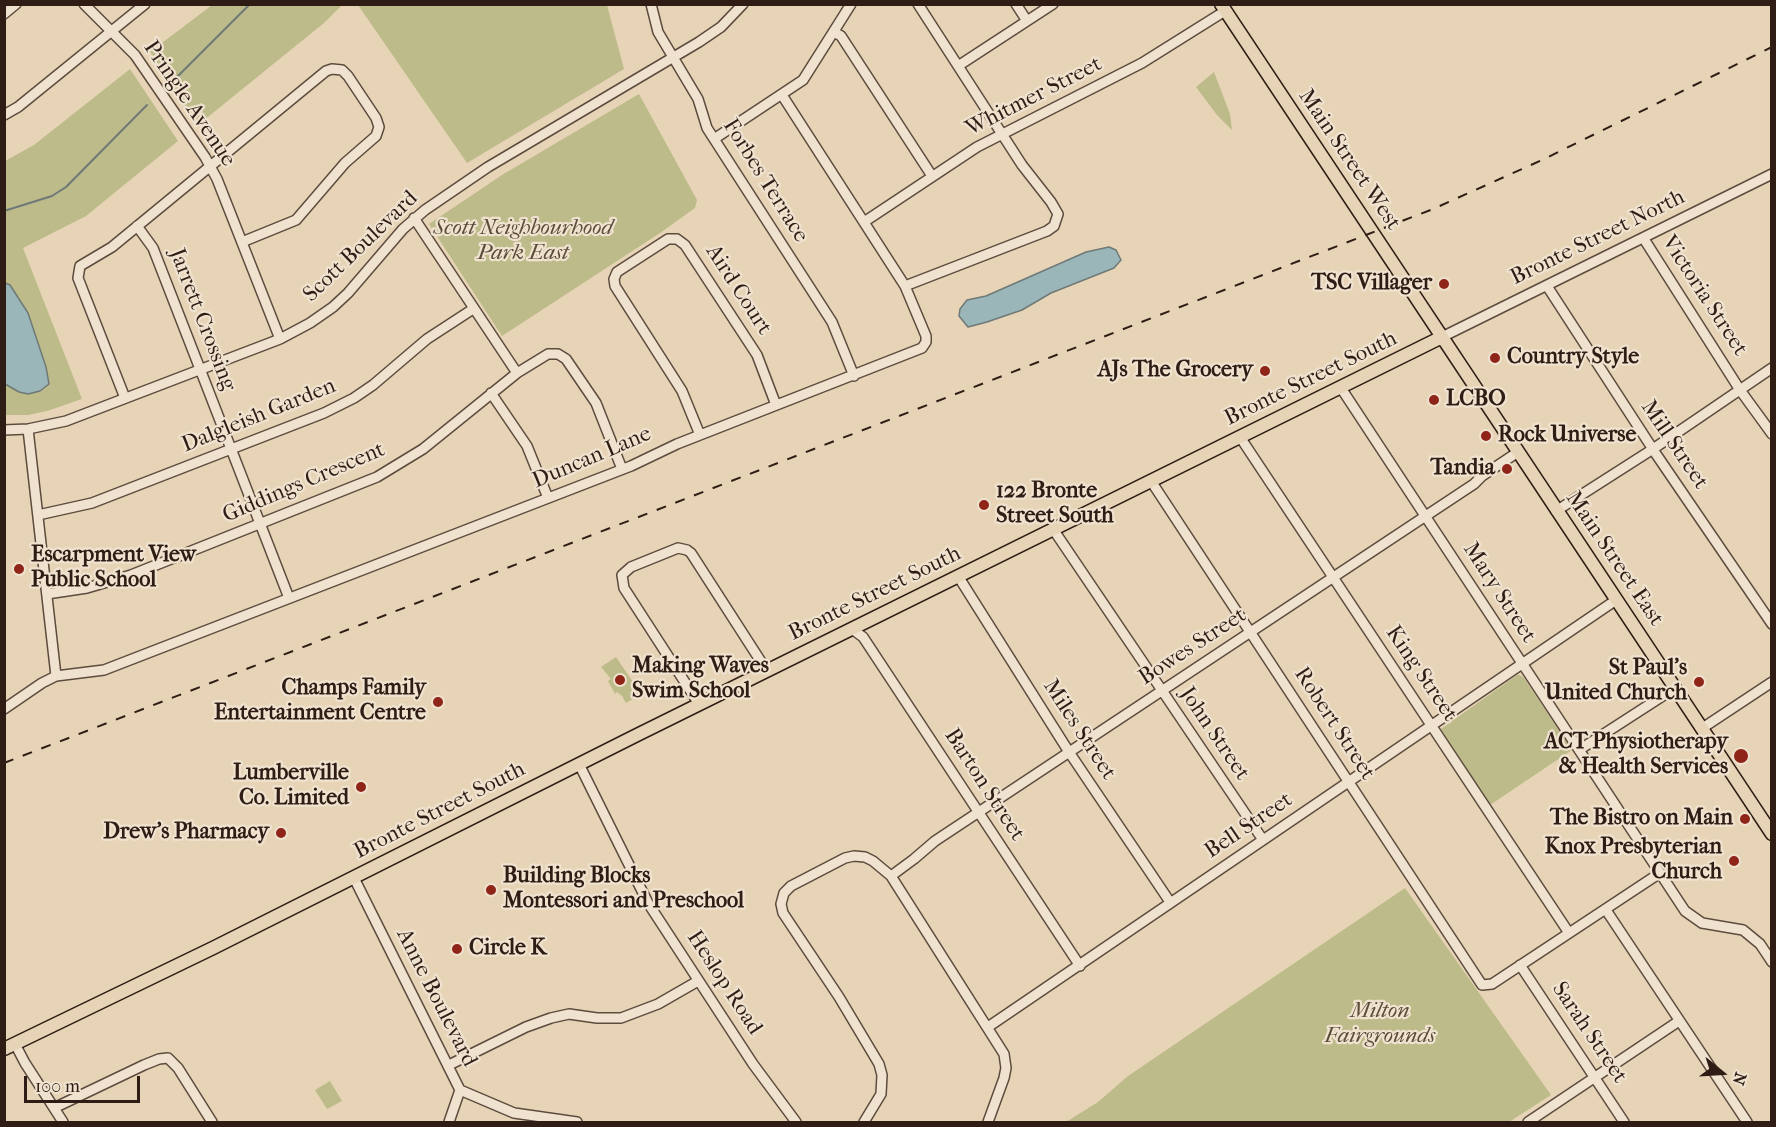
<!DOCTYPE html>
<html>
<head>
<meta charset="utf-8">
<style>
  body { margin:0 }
  #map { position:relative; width:1776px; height:1127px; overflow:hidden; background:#e7d4b7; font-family:"IM FELL French Canon",serif }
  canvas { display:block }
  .frame { position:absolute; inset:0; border:6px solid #2f1d15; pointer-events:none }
  .north { position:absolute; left:1692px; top:1043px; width:60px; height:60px; -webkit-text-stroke:4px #efe3d0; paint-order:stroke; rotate:108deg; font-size:16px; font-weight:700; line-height:24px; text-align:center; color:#2f1d15 }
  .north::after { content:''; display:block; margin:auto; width:21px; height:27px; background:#2f1d15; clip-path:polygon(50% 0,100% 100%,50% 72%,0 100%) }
  .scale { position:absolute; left:24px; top:1076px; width:116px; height:27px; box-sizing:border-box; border:3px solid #2f1d15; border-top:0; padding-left:8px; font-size:18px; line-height:21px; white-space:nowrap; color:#2f1d15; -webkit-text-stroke:4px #efe3d0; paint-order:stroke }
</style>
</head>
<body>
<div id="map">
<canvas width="1776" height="1127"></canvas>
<div class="frame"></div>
<div class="north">N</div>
<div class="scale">100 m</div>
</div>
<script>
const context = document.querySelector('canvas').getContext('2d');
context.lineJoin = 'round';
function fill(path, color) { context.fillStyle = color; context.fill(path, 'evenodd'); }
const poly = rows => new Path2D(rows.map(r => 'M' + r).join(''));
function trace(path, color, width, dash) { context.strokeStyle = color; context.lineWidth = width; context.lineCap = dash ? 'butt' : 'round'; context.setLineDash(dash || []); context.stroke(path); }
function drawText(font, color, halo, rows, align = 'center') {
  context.font = font + ' "IM FELL French Canon",serif'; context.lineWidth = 4.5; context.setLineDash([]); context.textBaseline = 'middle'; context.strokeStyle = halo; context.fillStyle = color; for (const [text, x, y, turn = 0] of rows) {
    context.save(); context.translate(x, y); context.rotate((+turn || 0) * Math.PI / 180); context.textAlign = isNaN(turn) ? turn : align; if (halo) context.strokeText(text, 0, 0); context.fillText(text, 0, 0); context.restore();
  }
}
const green = poly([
  [212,5,212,4,342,5,324,23,198,125,150,52],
  [358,5,607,5,624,69,467,163],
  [130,69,178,141,86,216,23,248,82,399,47,411,28,415,5,415,5,161,34,145],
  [1214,72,1230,114,1232,130,1217,115,1196,87],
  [639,94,697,200,695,208,660,233,502,336,429,224,502,175],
  [616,657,641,694,626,703,622,696,617,692,615,694,608,681,611,679,601,667],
  [1517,675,1520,675,1524,678,1572,750,1490,805,1441,729],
  [1405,888,1551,1095,1509,1122,1066,1122,1098,1102,1128,1076],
  [330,1081,342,1101,327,1109,315,1090]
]);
const water = poly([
  [1109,247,1116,250,1121,260,1114,268,1051,293,1022,310,987,322,968,327,959,316,960,309,967,300,986,296,1086,252,1109,247],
  [5,283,10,285,28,313,46,367,49,384,40,391,28,394,19,392,5,384,5,283]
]);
const stream = poly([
  [171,83,250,4],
  [4,211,52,196,66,187,147,105]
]);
const minor = poly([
  [84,4,135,55,205,157,217,179,280,339],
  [651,4,658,32,698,99,707,128,832,322,854,376],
  [1016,4,1027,21],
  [4,14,16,4],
  [834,32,841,36,932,176],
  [958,66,1053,4],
  [4,115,18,107,145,4],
  [714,139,803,80,851,4],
  [414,218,517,373],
  [864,222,977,147,1142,63,1225,11],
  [137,226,153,248,289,598],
  [1644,239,1740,390,1772,434],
  [905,286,1047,231,1054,226,1058,214,1051,202,1022,165,918,4],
  [1547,286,1656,454,1772,624],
  [1442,337,1772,174],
  [1341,388,1685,911,1702,923,1743,930,1760,944,1772,962],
  [491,393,527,446,548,498],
  [125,398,78,278,80,266,112,247,326,71,332,69,342,70,348,76,376,118,379,127,376,136,345,163,296,220,242,242],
  [28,429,56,676],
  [4,430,28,429,66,421,280,339,310,323,333,307,348,293,403,229,425,210,488,167,699,42,721,27,743,4],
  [700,435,682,391,615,286,614,279,617,272,668,239,677,239,685,245,757,355,776,405],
  [1240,437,1569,933],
  [1151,481,1482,985,1492,984,1660,873],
  [1556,511,1653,449,1772,368],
  [38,515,92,503,324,413,354,398,373,385,427,339,473,309],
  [1053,529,1263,840],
  [958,576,1069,752,1170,902],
  [47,594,87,588,131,575,377,477,423,449,517,373,548,354,558,354,566,359,596,403,622,469],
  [852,629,863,637,1080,966],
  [699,704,624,588,622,575,631,567,678,548,687,550,691,553,767,671],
  [4,709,42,683,56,676,104,670,631,466,677,444,922,348,926,342,926,336,905,286,782,95],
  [1701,729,1772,682],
  [1579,750,1675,688],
  [579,764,648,903,753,1064,796,1122],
  [891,876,914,859,935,841,1474,484,1482,476,1518,452],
  [354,878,460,1090,514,1113,577,1122],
  [1606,910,1747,1122],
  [1520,965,1624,1122],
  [988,1027,1616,600],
  [15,1044,25,1063,63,1122],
  [449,1065,526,1027,551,1018,569,1014,597,1018,621,1018,658,1004,698,981],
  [54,1108,144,1065,159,1059,168,1058,178,1068,212,1122],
  [449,1122,460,1090],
  [864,1122,881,1094,882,1075,879,1064,839,997,783,913,781,904,784,893,791,886,845,858,854,856,865,857,873,861,891,876,1004,1054,1006,1068,1004,1078,988,1122],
  [1528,1122,1679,1021]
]);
const major = poly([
  [1221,4,1772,834],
  [4,1049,213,948,637,735,1442,337]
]);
const rail = poly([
  [4,763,1433,209,1542,160,1772,47]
]);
const markers = [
  [1444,284,6,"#8f2418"],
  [1495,358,6,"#8f2418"],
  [1265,371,6,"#8f2418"],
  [1434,400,6,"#8f2418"],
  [1486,436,6,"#8f2418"],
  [1507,469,6,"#8f2418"],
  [984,505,6,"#8f2418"],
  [19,569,6,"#8f2418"],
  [620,680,6,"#8f2418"],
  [1699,682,6,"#8f2418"],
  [438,702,6,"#8f2418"],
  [1741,756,8,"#8f2418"],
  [361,787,6,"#8f2418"],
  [1745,819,6,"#8f2418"],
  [281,833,6,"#8f2418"],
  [1734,861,6,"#8f2418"],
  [491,890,6,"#8f2418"],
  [457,949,6,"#8f2418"]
];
const streetNames = [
  ["Whitmer Street",1034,97,-27],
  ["Pringle Avenue",189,104,56],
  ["Main Street West",1349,160,56],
  ["Forbes Terrace",765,181,58],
  ["Bronte Street North",1598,238,-26],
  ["Scott Boulevard",361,247,-44],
  ["Aird Court",738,290,57],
  ["Victoria Street",1704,296,57],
  ["Jarrett Crossing",202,320,69],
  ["Bronte Street South",1311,379,-26],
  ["Dalgleish Garden",259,416,-22],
  ["Mill Street",1674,445,56],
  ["Duncan Lane",592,458,-23],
  ["Giddings Crescent",304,483,-23],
  ["Main Street East",1614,559,56],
  ["Mary Street",1499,593,57],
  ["Bronte Street South",875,594,-26],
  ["Bowes Street",1193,647,-33],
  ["King Street",1421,674,56],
  ["Robert Street",1334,724,57],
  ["Miles Street",1079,730,57],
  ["John Street",1214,734,56],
  ["Barton Street",984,785,57],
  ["Bronte Street South",440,811,-27],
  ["Bell Street",1249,826,-34],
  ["Heslop Road",724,983,57],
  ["Anne Boulevard",436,998,63],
  ["Sarah Street",1589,1033,56]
];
const parkNames = [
  ["Scott Neighbourhood",523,229],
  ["Park East",523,254],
  ["Milton",1380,1012],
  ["Fairgrounds",1380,1037]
];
const poiNames = [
  ["TSC Villager",1432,284],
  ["Country Style",1507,358,"left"],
  ["AJs The Grocery",1253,371],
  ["LCBO",1446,400,"left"],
  ["Rock Universe",1498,436,"left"],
  ["Tandia",1495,469],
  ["122 Bronte",996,492,"left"],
  ["Street South",996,517,"left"],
  ["Escarpment View",31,556,"left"],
  ["Public School",31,581,"left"],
  ["Making Waves",632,667,"left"],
  ["Swim School",632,692,"left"],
  ["St Paul's",1687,669],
  ["United Church",1687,694],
  ["Champs Family",426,689],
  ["Entertainment Centre",426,714],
  ["ACT Physiotherapy",1728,743],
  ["& Health Services",1728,768],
  ["Lumberville",349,774],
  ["Co. Limited",349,799],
  ["The Bistro on Main",1733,819],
  ["Drew's Pharmacy",269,833],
  ["Knox Presbyterian",1722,848],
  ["Church",1722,873],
  ["Building Blocks",503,877,"left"],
  ["Montessori and Preschool",503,902,"left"],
  ["Circle K",469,949,"left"]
];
fill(green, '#bdbb89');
fill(water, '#9ab6b8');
trace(water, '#6f7977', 1.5);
trace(stream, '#6f7977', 2);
trace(minor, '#5d4b3e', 12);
trace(major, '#2f1d15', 15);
trace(minor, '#efe3d0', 9);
trace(major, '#e7d4b7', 12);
trace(rail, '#2f1d15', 2, [10, 10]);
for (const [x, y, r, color] of markers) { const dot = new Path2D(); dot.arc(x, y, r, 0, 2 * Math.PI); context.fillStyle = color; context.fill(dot); trace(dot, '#efe3d0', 2); }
drawText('22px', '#2f1d15', '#efe3d0', streetNames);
drawText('italic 22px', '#5a4c38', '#efe3d0', parkNames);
drawText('bold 22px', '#2f1d15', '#efe3d0', poiNames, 'right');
</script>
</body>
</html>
